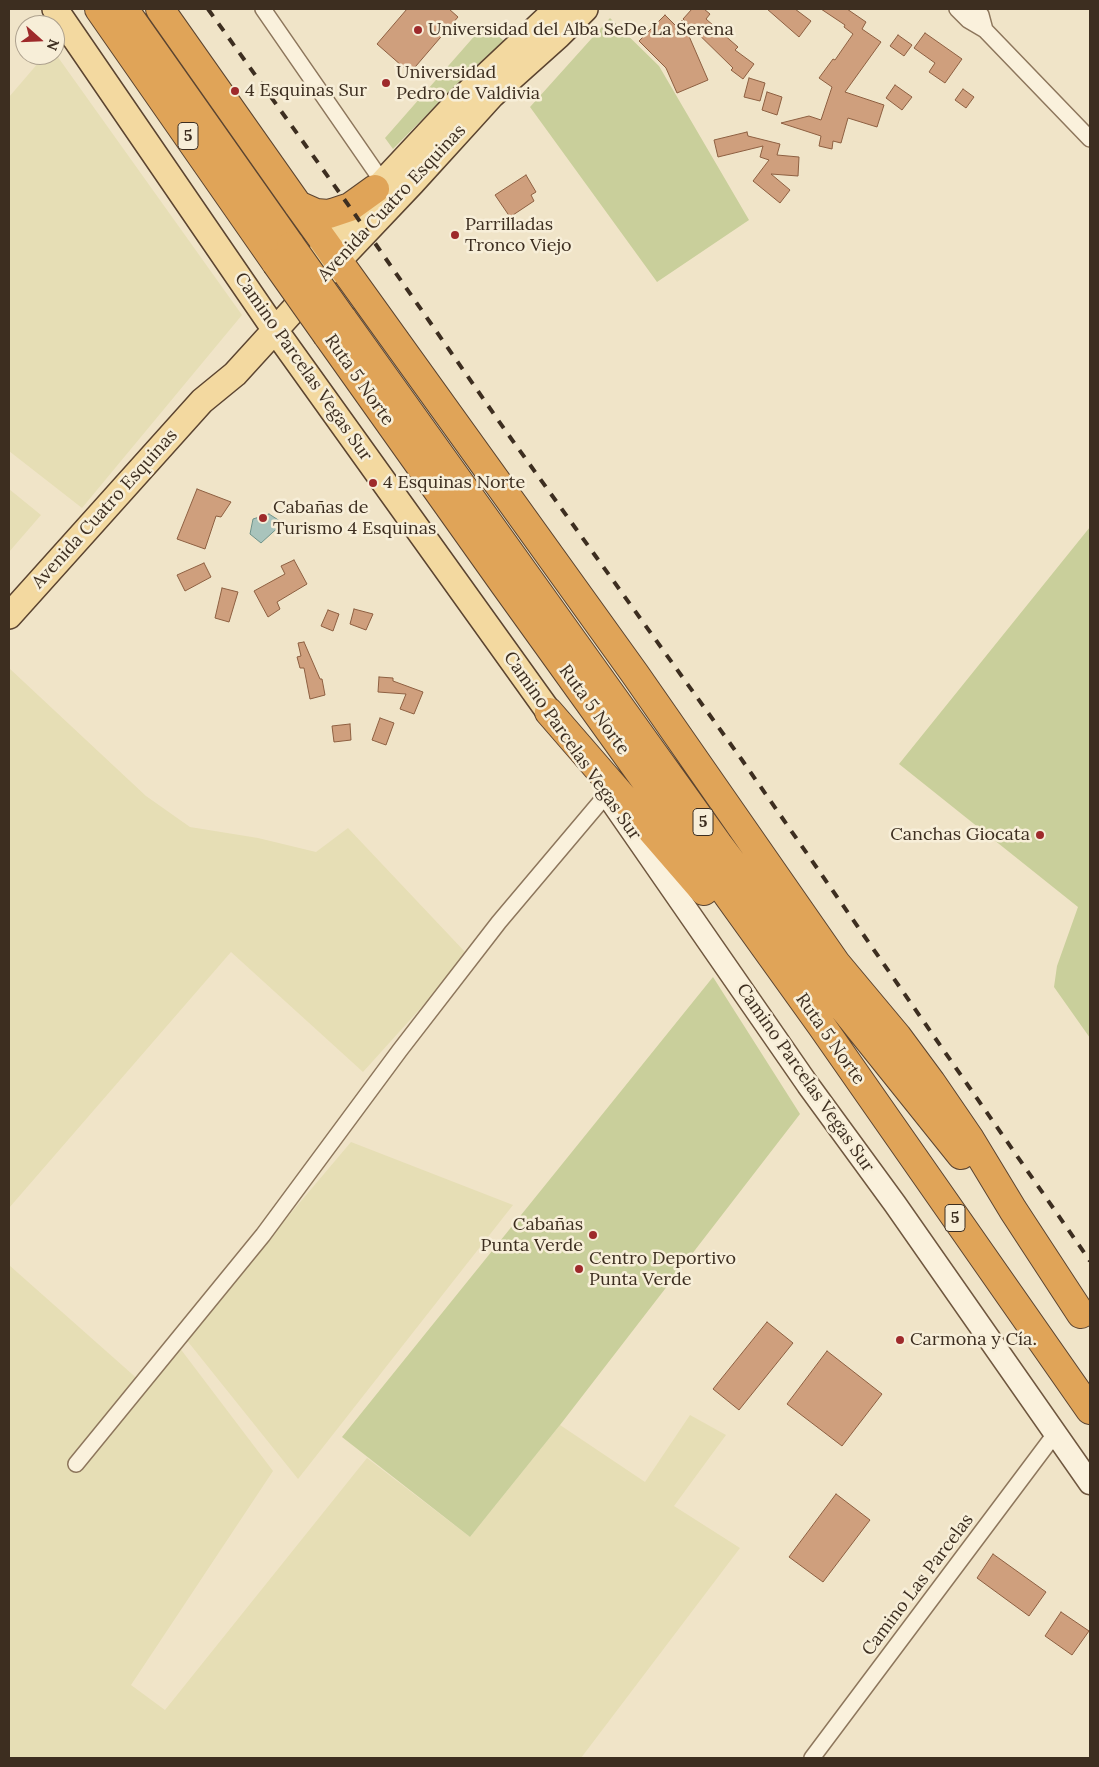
<!DOCTYPE html>
<html>
<head>
<meta charset="utf-8">
<style>
  body { margin:0 }
  #map { position:relative; width:1099px; height:1767px; overflow:hidden; background:#f0e4c8; font-family:Lora,serif }
  canvas { display:block }
  .frame { position:absolute; inset:0; border:10px solid #3d2e20; pointer-events:none }
  .north { position:absolute; left:15px; top:15px; width:50px; height:50px; box-sizing:border-box; background:#f7eed8; border:1px solid #ada18e; border-radius:50%; rotate:110deg; font-size:14px; font-weight:700; line-height:20px; text-align:center; color:#3d2e20 }
  .north::after { content:''; display:block; margin:auto; width:18px; height:22px; background:#9e2a2b; clip-path:polygon(50% 0,100% 100%,50% 72%,0 100%) }
</style>
</head>
<body>
<div id="map">
<canvas width="1099" height="1767"></canvas>
<div class="frame"></div>
<div class="north">N</div>
</div>
<script>
const context = document.querySelector('canvas').getContext('2d');
context.lineJoin = 'round';
function fill(path, color) { context.fillStyle = color; context.fill(path, 'evenodd'); }
const poly = rows => new Path2D(rows.map(r => 'M' + r).join(''));
function trace(path, color, width, dash) { context.strokeStyle = color; context.lineWidth = width; context.lineCap = dash ? 'butt' : 'round'; context.setLineDash(dash || []); context.stroke(path); }
function drawText(font, color, halo, rows, align = 'center') {
  context.font = font + ' Lora,serif'; context.lineWidth = 5; context.setLineDash([]); context.textBaseline = 'middle'; context.strokeStyle = halo; context.fillStyle = color; for (const [text, x, y, turn = 0] of rows) {
    context.save(); context.translate(x, y); context.rotate((+turn || 0) * Math.PI / 180); context.textAlign = isNaN(turn) ? turn : align; if (halo) context.strokeText(text, 0, 0); context.fillText(text, 0, 0); context.restore();
  }
}
const farmland = poly([
  [55,53,242,315,82,508,9,451,9,97,45,55,55,55],
  [9,489,41,515,9,552],
  [9,668,146,796,190,827,258,838,316,852,348,828,466,953,437,990,363,1072,231,952,9,1208],
  [351,1142,513,1205,298,1479,185,1338],
  [9,1265,141,1382,176,1343,273,1471,131,1685,165,1710,367,1458,470,1537,560,1425,645,1482,690,1415,726,1435,674,1506,740,1548,581,1758,9,1758]
]);
const green = poly([
  [610,18,659,66,749,220,657,282,530,107],
  [485,24,504,41,470,71,393,149,385,138],
  [1090,527,1090,1038,1054,987,1057,966,1078,907,899,764],
  [713,977,800,1114,560,1425,470,1537,342,1437]
]);
const water = poly([
  [269,514,283,523,261,543,250,534,253,519,269,514]
]);
const building = poly([
  [407,9,449,9,458,17,410,73,377,44,407,9],
  [692,9,704,9,710,14,706,19,738,47,735,50,754,64,743,79,731,70,733,68,683,19,692,9],
  [767,9,795,9,811,21,799,37,767,9],
  [821,9,847,9,866,22,862,29,881,42,845,92,884,105,877,127,848,118,841,143,833,141,832,149,819,146,821,136,781,123,809,116,821,120,832,87,819,78,833,59,835,60,853,34,844,27,845,25,821,9],
  [665,15,676,26,682,20,708,80,677,93,666,68,639,41,665,15],
  [925,33,962,59,945,83,929,72,935,63,914,48,925,33],
  [898,35,912,45,904,56,890,46,898,35],
  [749,78,765,83,760,101,744,97,749,78],
  [895,85,912,97,902,110,886,98,895,85],
  [963,89,974,97,966,108,955,100,963,89],
  [767,92,782,97,777,115,762,110,767,92],
  [747,132,748,136,780,144,777,155,799,157,798,176,771,174,790,190,780,203,753,181,769,160,760,157,763,146,718,157,714,140,747,132],
  [526,175,536,192,531,195,534,201,510,217,495,195,526,175],
  [197,489,231,502,221,517,216,516,205,549,177,539,197,489],
  [294,560,307,584,277,602,280,609,268,617,254,591,285,574,281,566,294,560],
  [204,563,211,577,185,591,177,575,204,563],
  [222,588,238,592,229,622,215,618,222,588],
  [354,609,373,614,366,630,350,624,354,609],
  [328,610,339,614,333,631,321,626,328,610],
  [304,642,320,679,322,679,325,695,310,699,304,668,300,668,297,657,301,656,298,643,304,642],
  [379,677,393,678,393,681,423,692,414,714,400,709,406,694,378,692,379,677],
  [380,718,394,723,386,745,372,740,380,718],
  [350,724,351,740,334,742,332,726,350,724],
  [767,1322,793,1343,739,1410,713,1389,767,1322],
  [827,1351,882,1394,842,1446,787,1404,827,1351],
  [836,1494,870,1520,823,1582,789,1557,836,1494],
  [993,1554,1046,1592,1029,1616,977,1578,993,1554],
  [1061,1612,1089,1631,1072,1655,1045,1636,1061,1612]
]);
const street = poly([
  [263,9,382,181],
  [957,9,968,20,985,30,1090,139],
  [976,9,981,15,985,30],
  [76,1464,263,1235,400,1050,499,922,607,794],
  [812,1758,1055,1434]
]);
const secondary = poly([
  [607,795,808,1085,895,1204,1090,1483]
]);
const primary = poly([
  [55,9,275,330,549,712],
  [296,284,354,213,455,105,557,9],
  [9,616,202,401,235,374,338,261,412,183,472,117,491,96,558,36,585,9]
]);
const highway = poly([
  [99,9,276,263],
  [124,9,291,246],
  [160,9,298,205,635,674,836,963,897,1036,931,1082,970,1139,1013,1210,1081,1314],
  [298,205,316,213,329,214,350,207,375,189],
  [342,318,718,844,816,974,961,1155],
  [327,335,504,584,821,1025,1090,1410],
  [549,712,704,891]
]);
const rail = poly([
  [208,9,354,213,505,430,742,760,1090,1261]
]);
const highwayBridge = poly([
  [291,246,342,318],
  [276,263,327,335]
]);
const markers = [
  [418,30,5,"#9e2a2b"],
  [386,83,5,"#9e2a2b"],
  [235,91,5,"#9e2a2b"],
  [455,235,5,"#9e2a2b"],
  [373,483,5,"#9e2a2b"],
  [263,518,5,"#9e2a2b"],
  [1040,835,5,"#9e2a2b"],
  [593,1235,5,"#9e2a2b"],
  [579,1269,5,"#9e2a2b"],
  [900,1340,5,"#9e2a2b"]
];
const shields = [
  [188,136,20],
  [703,822,20],
  [955,1218,20]
];
const shieldNames = [
  ["5",188,136],
  ["5",703,822],
  ["5",955,1218]
];
const poiNames = [
  ["Universidad del Alba SeDe La Serena",428,30],
  ["Universidad",396,73],
  ["Pedro de Valdivia",396,94],
  ["4 Esquinas Sur",245,91],
  ["Parrilladas",465,225],
  ["Tronco Viejo",465,246],
  ["4 Esquinas Norte",383,483],
  ["Cabañas de",273,508],
  ["Turismo 4 Esquinas",273,529],
  ["Canchas Giocata",1030,835,"right"],
  ["Cabañas",583,1225,"right"],
  ["Punta Verde",583,1246,"right"],
  ["Centro Deportivo",589,1259],
  ["Punta Verde",589,1280],
  ["Carmona y Cía.",910,1340]
];
const streetNames = [
  ["Avenida Cuatro Esquinas",392,203,-47],
  ["Camino Parcelas Vegas Sur",303,367,55],
  ["Ruta 5 Norte",359,380,55],
  ["Avenida Cuatro Esquinas",105,509,-48],
  ["Ruta 5 Norte",594,710,54],
  ["Camino Parcelas Vegas Sur",572,746,55],
  ["Ruta 5 Norte",830,1039,55],
  ["Camino Parcelas Vegas Sur",805,1078,55],
  ["Camino Las Parcelas",918,1585,-53]
];
fill(farmland, '#e6deb5');
fill(green, '#c9cf9b');
fill(water, '#a9c4bc');
trace(water, '#6f938a', 1);
fill(building, '#cf9f7d');
trace(building, '#8d5f41', 1);
trace(street, '#8d765c', 18);
trace(secondary, '#6f573f', 25);
trace(primary, '#5b4430', 28);
trace(highway, '#5b4430', 30);
trace(street, '#faf1dc', 15);
trace(secondary, '#faf1dc', 22);
trace(primary, '#f3d9a0', 25);
trace(highway, '#e0a458', 28);
trace(rail, '#3d2e20', 4, [9, 9]);
trace(highwayBridge, '#5b4430', 30, []);
trace(highwayBridge, '#e0a458', 28);
for (const [x, y, r, color] of markers) { const dot = new Path2D(); dot.arc(x, y, r, 0, 2 * Math.PI); context.fillStyle = color; context.fill(dot); trace(dot, '#f7eed8', 2); }
for (const [x, y, w] of shields) { const box = new Path2D(); box.roundRect(x - w / 2, y - 13.5, w, 27, 4); context.fillStyle = '#f7eed8'; context.fill(box); trace(box, '#3d2e20', 1); }
drawText('bold 16px', '#3d2e20', null, shieldNames);
drawText('18px', '#3d2e20', '#f7eed8', poiNames, 'left');
drawText('18px', '#3d2e20', '#f7eed8', streetNames);
</script>
</body>
</html>
